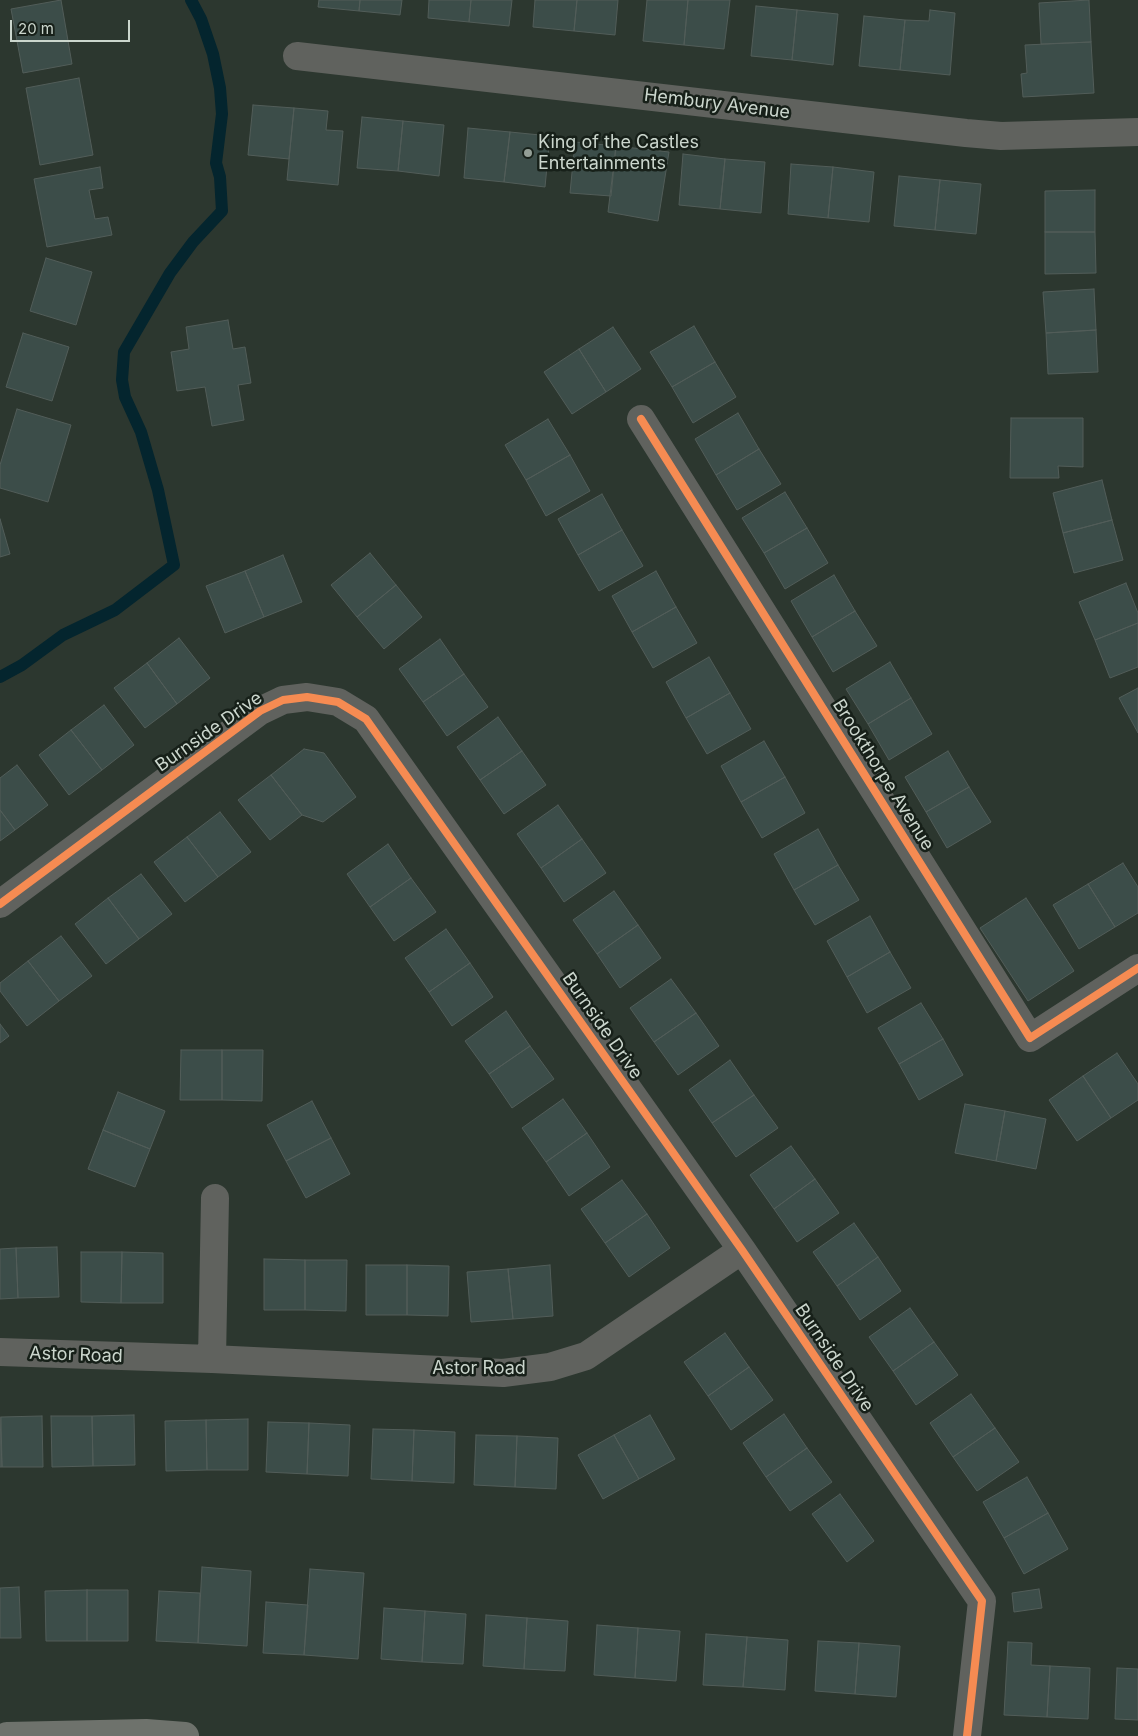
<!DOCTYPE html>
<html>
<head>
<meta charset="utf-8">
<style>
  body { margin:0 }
  #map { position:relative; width:1138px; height:1736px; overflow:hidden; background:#2c372f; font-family:Inter,sans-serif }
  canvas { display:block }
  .scale { position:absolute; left:10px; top:20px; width:120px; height:22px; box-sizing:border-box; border:2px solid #cbd6cd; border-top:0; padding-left:6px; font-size:15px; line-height:18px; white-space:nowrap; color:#cbd6cd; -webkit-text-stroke:4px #172019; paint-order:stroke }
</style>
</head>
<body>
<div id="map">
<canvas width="1138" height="1736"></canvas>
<div class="scale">20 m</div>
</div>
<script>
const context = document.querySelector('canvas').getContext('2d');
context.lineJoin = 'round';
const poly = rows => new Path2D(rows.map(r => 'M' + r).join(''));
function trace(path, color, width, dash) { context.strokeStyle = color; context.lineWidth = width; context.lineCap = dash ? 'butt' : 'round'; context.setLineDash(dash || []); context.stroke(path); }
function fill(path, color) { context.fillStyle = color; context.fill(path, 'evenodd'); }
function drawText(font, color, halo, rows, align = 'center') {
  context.font = font + ' Inter,sans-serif'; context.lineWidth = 5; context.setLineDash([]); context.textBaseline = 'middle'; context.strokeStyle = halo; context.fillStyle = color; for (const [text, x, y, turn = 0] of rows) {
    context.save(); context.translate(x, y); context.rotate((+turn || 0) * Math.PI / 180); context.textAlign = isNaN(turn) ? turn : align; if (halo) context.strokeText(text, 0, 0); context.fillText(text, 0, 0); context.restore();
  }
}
const stream = poly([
  [0,677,22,665,63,635,115,610,174,565,158,490,141,432,125,397,122,380,124,352,170,273,193,242,222,211,220,177,216,163,222,114,220,88,213,54,201,19,191,0]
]);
const building = poly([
  [61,0,72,64,23,73,11,9,61,0],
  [319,0,360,0,359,11,318,7,319,0],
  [360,0,402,0,400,15,359,11,360,0],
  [429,0,471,0,469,22,428,18,429,0],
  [471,0,512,0,509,26,469,22,471,0],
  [535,0,577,0,574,31,533,27,535,0],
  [577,0,618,0,615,35,574,31,577,0],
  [647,0,688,0,684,45,643,41,647,0],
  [688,0,730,0,724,49,684,45,688,0],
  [1089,0,1091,42,1041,44,1039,3,1089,0],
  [756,6,797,10,792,60,751,56,756,6],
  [797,10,838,14,833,65,792,60,797,10],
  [930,10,955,13,950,75,900,70,905,20,929,21,930,10],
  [864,16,905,20,900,70,859,66,864,16],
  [1091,42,1094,93,1023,97,1021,74,1027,73,1025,45,1091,42],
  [79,78,93,155,40,165,26,88,79,78],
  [253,105,294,108,289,159,248,155,253,105],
  [294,108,328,111,326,130,343,131,338,185,287,180,294,108],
  [362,117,403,121,398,171,357,168,362,117],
  [403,121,444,125,439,176,398,171,403,121],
  [468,128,510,132,504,182,464,178,468,128],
  [510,132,550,136,545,187,504,182,510,132],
  [575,142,616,146,611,196,570,193,575,142],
  [616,146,669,152,658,221,608,212,616,146],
  [683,154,725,159,720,209,679,205,683,154],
  [725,159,765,162,761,213,720,209,725,159],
  [791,164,833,167,828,218,788,214,791,164],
  [100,167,103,188,89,190,95,219,108,217,112,235,47,247,34,179,100,167],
  [833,167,874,172,869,222,828,218,833,167],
  [899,176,940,180,935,230,894,226,899,176],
  [940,180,981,184,976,234,935,230,940,180],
  [1095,190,1095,232,1045,232,1045,191,1095,190],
  [1045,232,1095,232,1096,273,1045,274,1045,232],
  [46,258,92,272,76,325,30,311,46,258],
  [1094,289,1096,330,1046,333,1043,292,1094,289],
  [228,320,233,349,245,347,251,383,238,385,244,420,212,426,205,387,177,391,171,352,189,349,186,327,228,320],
  [694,326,715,362,672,387,650,352,694,326],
  [613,327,641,369,606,392,579,349,613,327],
  [1096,330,1098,372,1048,374,1046,333,1096,330],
  [23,333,69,347,52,401,6,387,23,333],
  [579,349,606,392,572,414,544,372,579,349],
  [715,362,736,397,693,423,672,387,715,362],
  [17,409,71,425,48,502,0,488,0,465,17,409],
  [738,413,759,449,716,475,695,439,738,413],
  [1011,418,1083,418,1083,467,1058,466,1059,478,1010,478,1011,418],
  [548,419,570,455,526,480,505,445,548,419],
  [759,449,781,484,737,510,716,475,759,449],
  [570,455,590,491,546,516,526,480,570,455],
  [1102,480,1112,520,1063,533,1053,493,1102,480],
  [785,492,807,528,764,553,742,518,785,492],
  [602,494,622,530,578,555,558,519,602,494],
  [0,519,10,554,0,557,0,519],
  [1112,520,1123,560,1074,573,1063,533,1112,520],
  [807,528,828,563,785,589,764,553,807,528],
  [622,530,643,566,599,591,578,555,622,530],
  [370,553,396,585,357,617,331,585,370,553],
  [283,555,302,602,264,617,245,571,283,555],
  [245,571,264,617,225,633,206,586,245,571],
  [656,571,676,607,632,632,612,596,656,571],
  [834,575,855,611,812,637,791,601,834,575],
  [1126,583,1138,613,1138,623,1095,640,1079,602,1126,583],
  [396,585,422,617,384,649,357,617,396,585],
  [676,607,697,643,653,668,632,632,676,607],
  [855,611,877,646,833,672,812,637,855,611],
  [1138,623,1138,667,1110,678,1095,640,1138,623],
  [179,638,210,678,177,704,147,663,179,638],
  [440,639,464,674,423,702,399,669,440,639],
  [709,657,730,693,686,718,666,682,709,657],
  [890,662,911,698,868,724,846,689,890,662],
  [147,663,177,704,145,728,114,688,147,663],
  [464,674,488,707,447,736,423,702,464,674],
  [1138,688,1138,733,1119,698,1138,688],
  [730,693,751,729,707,754,686,718,730,693],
  [911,698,932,734,889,760,868,724,911,698],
  [104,705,134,745,102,770,71,730,104,705],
  [498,717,522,751,480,780,457,747,498,717],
  [71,730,102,770,69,795,39,755,71,730],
  [764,741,785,777,741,802,721,766,764,741],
  [304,749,324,753,356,797,323,822,302,815,271,775,304,749],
  [522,751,546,785,504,814,480,780,522,751],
  [948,751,969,787,926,812,905,777,948,751],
  [17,765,48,805,15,830,0,810,0,778,17,765],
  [271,775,302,815,270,840,238,800,271,775],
  [785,777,805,813,762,838,741,802,785,777],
  [969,787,991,822,947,848,926,812,969,787],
  [558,805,582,839,541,868,517,834,558,805],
  [0,810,15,830,0,841,0,810],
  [220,812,251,852,218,877,187,837,220,812],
  [818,829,838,865,794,890,774,854,818,829],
  [187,837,218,877,185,902,154,862,187,837],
  [582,839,606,873,564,902,541,868,582,839],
  [388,844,411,878,370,907,347,874,388,844],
  [1123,863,1138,887,1138,913,1115,927,1088,884,1123,863],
  [838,865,859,900,815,925,794,890,838,865],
  [141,874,172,914,139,939,108,898,141,874],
  [411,878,436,912,394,941,370,907,411,878],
  [1088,884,1115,927,1079,949,1053,905,1088,884],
  [614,891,638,925,597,954,573,920,614,891],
  [108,898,139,939,106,964,75,924,108,898],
  [1026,898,1074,971,1028,1001,980,928,1026,898],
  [870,916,890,952,847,977,827,941,870,916],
  [638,925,661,958,620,988,597,954,638,925],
  [446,929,470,963,429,992,405,958,446,929],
  [61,936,92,976,59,1001,28,961,61,936],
  [890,952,911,988,867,1013,847,977,890,952],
  [28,961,59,1001,27,1026,0,991,0,983,28,961],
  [470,963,493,997,452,1026,429,992,470,963],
  [671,979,696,1013,654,1042,630,1008,671,979],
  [921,1003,943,1039,899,1064,878,1028,921,1003],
  [506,1011,530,1046,489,1074,465,1041,506,1011],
  [696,1013,719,1046,678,1075,654,1042,696,1013],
  [0,1024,9,1036,0,1043,0,1024],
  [943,1039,963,1075,919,1100,899,1064,943,1039],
  [530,1046,554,1079,512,1108,489,1074,530,1046],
  [181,1050,222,1050,222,1100,180,1100,181,1050],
  [222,1050,263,1050,262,1101,222,1100,222,1050],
  [1117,1053,1138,1084,1138,1100,1111,1118,1083,1076,1117,1053],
  [730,1060,754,1095,712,1123,689,1090,730,1060],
  [1083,1076,1111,1118,1077,1141,1049,1100,1083,1076],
  [118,1092,165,1111,150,1149,103,1130,118,1092],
  [754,1095,778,1128,736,1157,712,1123,754,1095],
  [563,1099,587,1133,546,1162,522,1128,563,1099],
  [312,1101,331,1138,286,1161,267,1125,312,1101],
  [965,1104,1005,1111,996,1161,955,1153,965,1104],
  [1005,1111,1046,1119,1036,1169,996,1161,1005,1111],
  [103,1130,150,1149,135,1187,88,1169,103,1130],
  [587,1133,610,1167,569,1196,546,1162,587,1133],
  [331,1138,350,1174,306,1198,286,1161,331,1138],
  [791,1146,815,1179,774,1209,750,1175,791,1146],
  [815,1179,839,1213,797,1242,774,1209,815,1179],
  [622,1180,647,1214,605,1243,581,1209,622,1180],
  [647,1214,670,1248,629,1277,605,1243,647,1214],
  [854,1223,878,1257,837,1286,813,1252,854,1223],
  [57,1247,59,1297,18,1298,16,1248,57,1247],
  [16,1248,18,1298,0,1299,0,1249,16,1248],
  [81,1252,122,1252,121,1303,81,1302,81,1252],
  [122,1252,163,1253,163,1303,121,1303,122,1252],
  [878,1257,901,1291,860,1320,837,1286,878,1257],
  [264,1259,305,1260,305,1310,264,1310,264,1259],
  [305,1260,347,1260,346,1311,305,1310,305,1260],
  [366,1265,407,1265,407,1315,366,1315,366,1265],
  [407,1265,449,1266,448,1316,407,1315,407,1265],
  [550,1265,553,1316,513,1319,508,1269,550,1265],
  [508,1269,513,1319,471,1322,467,1272,508,1269],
  [910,1308,934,1342,893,1371,869,1337,910,1308],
  [725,1333,749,1367,708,1396,684,1362,725,1333],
  [934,1342,958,1375,916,1405,893,1371,934,1342],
  [749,1367,773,1400,731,1430,708,1396,749,1367],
  [971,1394,995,1428,953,1457,930,1423,971,1394],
  [784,1414,807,1448,766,1477,743,1443,784,1414],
  [134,1415,135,1465,93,1466,92,1416,134,1415],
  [650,1415,675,1459,639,1479,614,1435,650,1415],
  [42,1416,43,1467,2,1467,1,1417,42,1416],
  [51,1416,92,1416,93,1466,52,1467,51,1416],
  [0,1417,2,1467,0,1467,0,1417],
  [248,1419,248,1470,207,1470,206,1420,248,1419],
  [206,1420,207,1470,166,1471,165,1421,206,1420],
  [268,1422,309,1423,307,1474,266,1472,268,1422],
  [309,1423,350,1425,348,1476,307,1474,309,1423],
  [995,1428,1019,1462,977,1491,953,1457,995,1428],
  [373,1429,414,1430,412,1481,371,1479,373,1429],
  [414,1430,455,1432,454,1483,412,1481,414,1430],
  [476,1435,517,1436,515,1487,474,1485,476,1435],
  [614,1435,639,1479,603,1499,578,1455,614,1435],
  [517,1436,558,1438,556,1489,515,1487,517,1436],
  [807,1448,832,1482,790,1511,766,1477,807,1448],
  [1027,1477,1048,1513,1004,1538,983,1502,1027,1477],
  [840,1494,874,1541,847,1562,812,1514,840,1494],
  [1048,1513,1068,1549,1024,1574,1004,1538,1048,1513],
  [202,1567,251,1571,247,1646,198,1643,202,1567],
  [310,1569,364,1573,358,1659,304,1655,310,1569],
  [19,1587,21,1638,0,1638,0,1588,19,1587],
  [1039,1589,1042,1608,1014,1612,1012,1593,1039,1589],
  [87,1590,87,1641,46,1641,45,1591,87,1590],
  [87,1590,128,1590,128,1641,87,1641,87,1590],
  [159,1591,200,1593,198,1643,156,1641,159,1591],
  [266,1602,308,1605,304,1655,263,1653,266,1602],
  [384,1608,425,1611,422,1662,381,1659,384,1608],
  [425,1611,466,1614,463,1664,422,1662,425,1611],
  [486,1615,527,1618,524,1669,483,1666,486,1615],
  [527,1618,568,1621,565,1671,524,1669,527,1618],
  [597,1625,638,1628,635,1678,594,1675,597,1625],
  [638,1628,680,1631,676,1681,635,1678,638,1628],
  [706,1634,747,1637,743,1687,703,1685,706,1634],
  [747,1637,788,1640,785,1690,743,1687,747,1637],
  [818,1641,859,1643,855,1694,815,1691,818,1641],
  [1008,1642,1032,1643,1031,1665,1050,1666,1047,1717,1004,1715,1008,1642],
  [859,1643,900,1646,896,1697,855,1694,859,1643],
  [1050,1666,1090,1668,1088,1719,1047,1717,1050,1666],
  [1117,1668,1138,1669,1138,1720,1115,1719,1117,1668]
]);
const minor = poly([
  [297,56,966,133,1001,136,1138,132],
  [641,419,1030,1038,1138,968],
  [0,904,260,711,283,700,307,697,338,702,366,719,742,1250,982,1601,967,1736],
  [0,1352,212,1359,503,1373,550,1367,586,1356,742,1250],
  [212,1359,215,1198]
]);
const trunk = poly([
  [7,1736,146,1733,185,1736]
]);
const cycleway = poly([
  [641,419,1030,1038,1138,968],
  [0,904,260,711,283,700,307,697,338,702,366,719,742,1250,982,1601,967,1736]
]);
const markers = [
  [528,153,5,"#939e96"]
];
const streetNames = [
  ["Hembury Avenue",717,104,7],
  ["Burnside Drive",209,732,-35],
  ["Brookthorpe Avenue",883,775,58],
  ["Burnside Drive",602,1026,55],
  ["Astor Road",76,1355,2],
  ["Burnside Drive",834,1358,56],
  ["Astor Road",479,1369]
];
const poiNames = [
  ["King of the Castles",538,143],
  ["Entertainments",538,164]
];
trace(stream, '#04252e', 12);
fill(building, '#3c4d49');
trace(building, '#525d59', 1);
trace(minor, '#60625e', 28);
trace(trunk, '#6e726c', 28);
trace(cycleway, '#f68b52', 8);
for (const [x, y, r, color] of markers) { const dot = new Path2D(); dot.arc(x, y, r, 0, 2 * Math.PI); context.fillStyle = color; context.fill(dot); trace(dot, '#172019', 2); }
drawText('18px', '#cbd6cd', '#172019', streetNames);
drawText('18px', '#cbd6cd', '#172019', poiNames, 'left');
</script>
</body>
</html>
